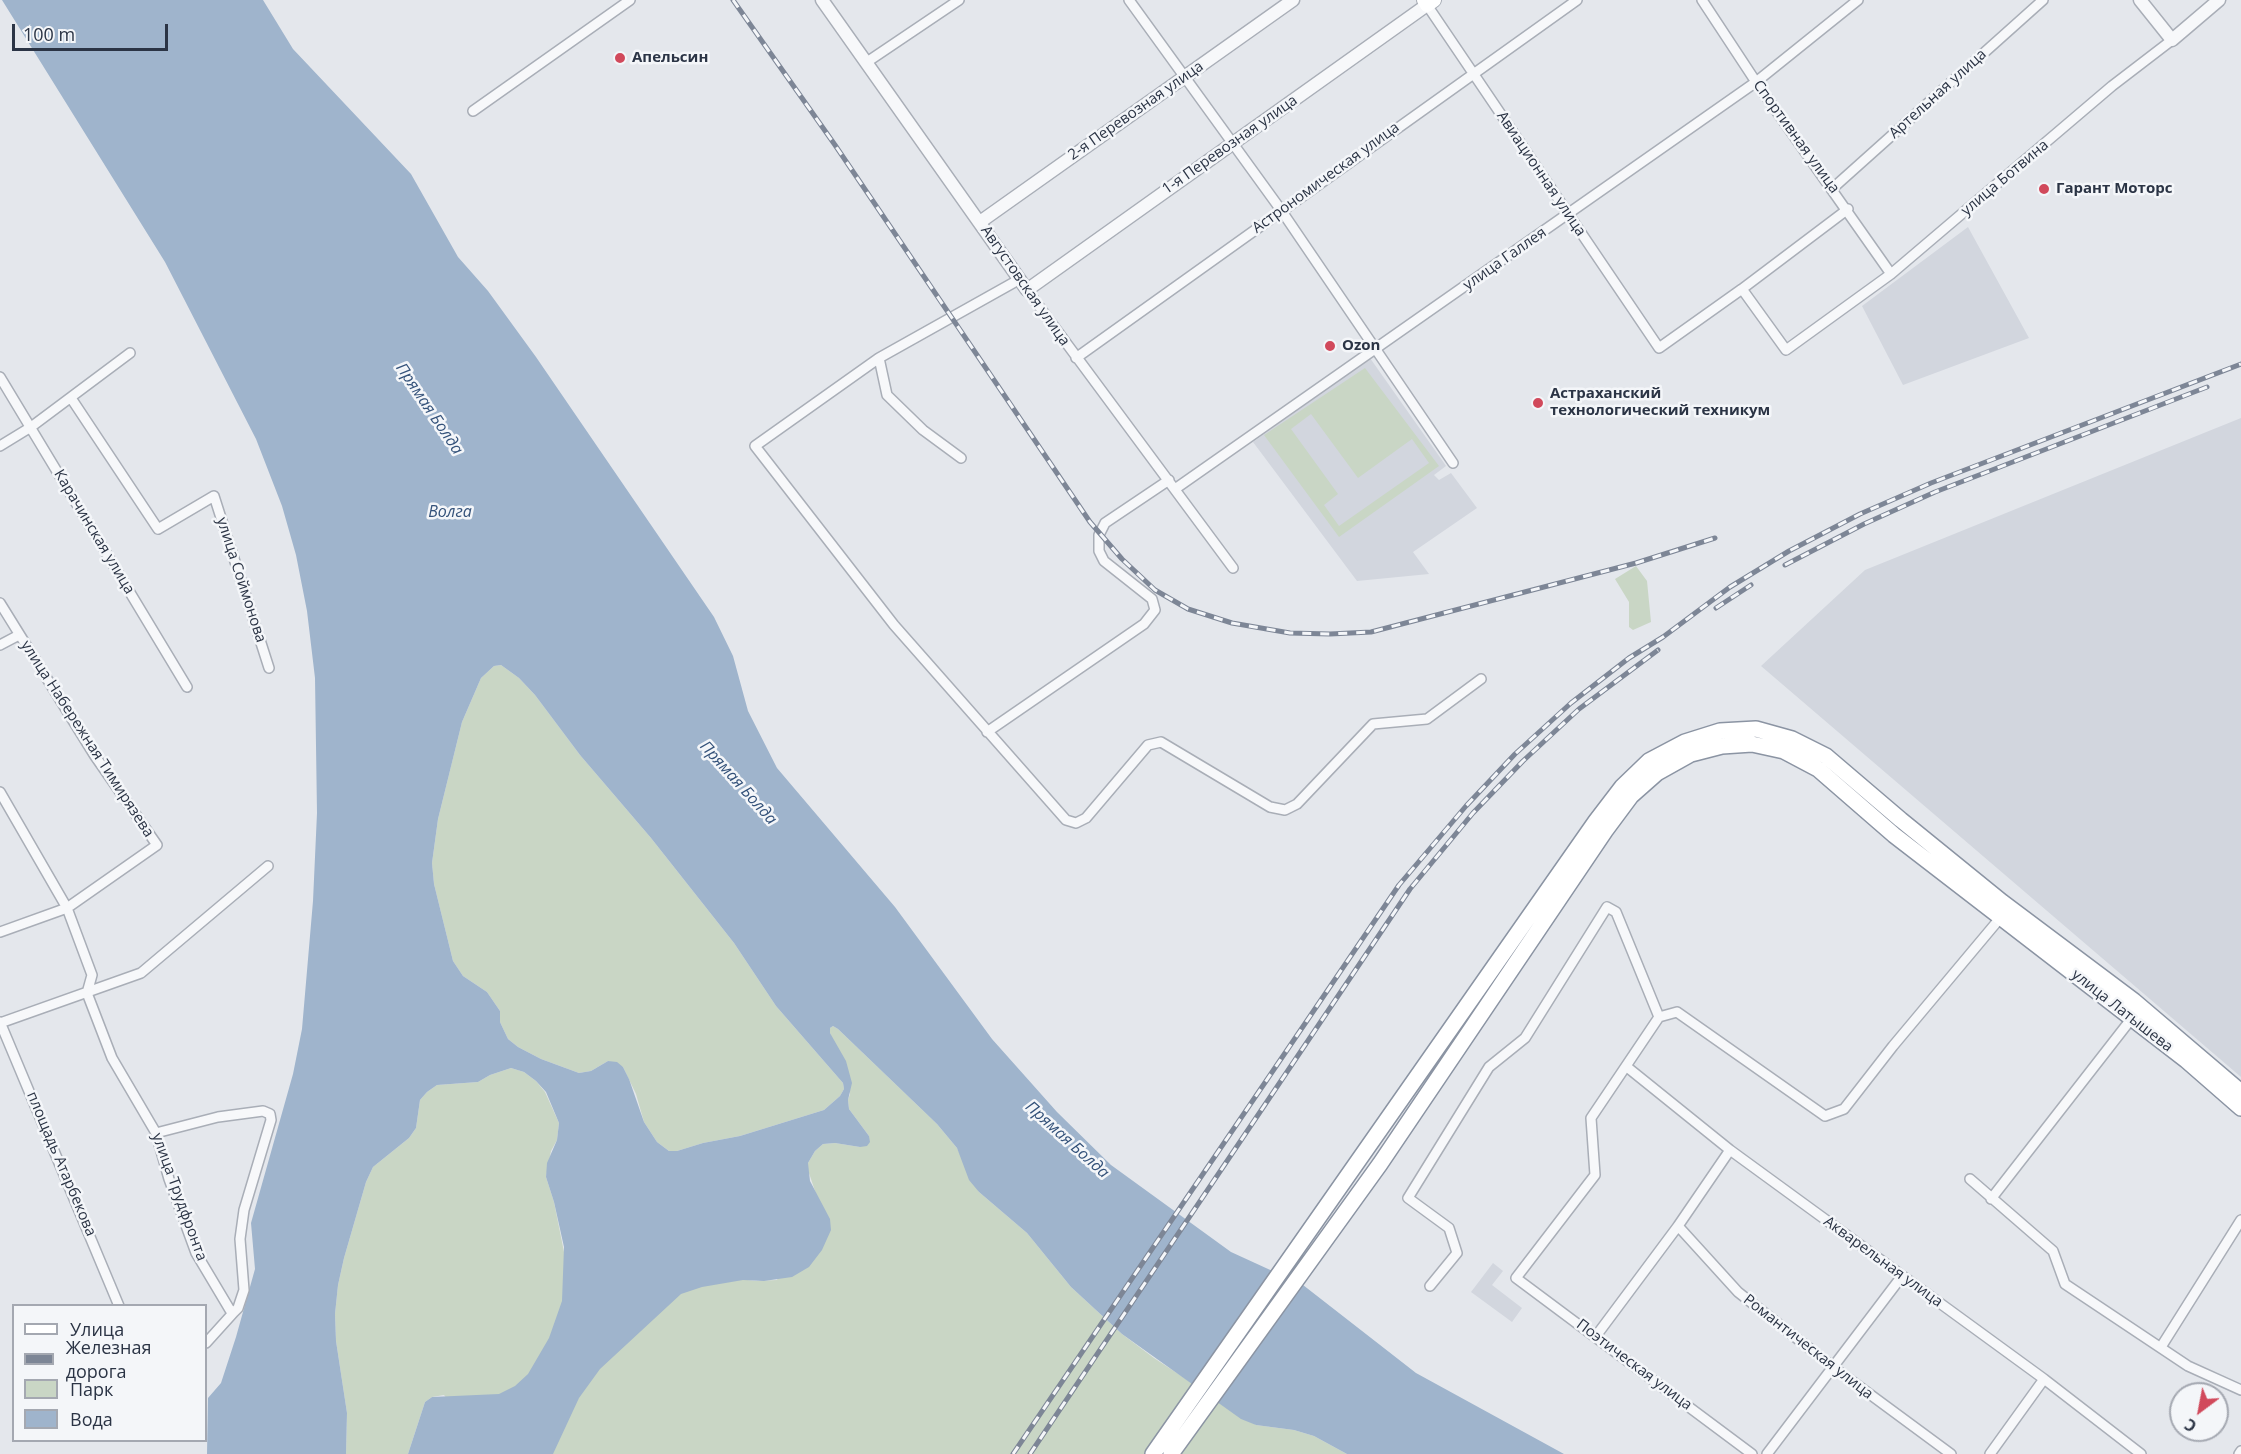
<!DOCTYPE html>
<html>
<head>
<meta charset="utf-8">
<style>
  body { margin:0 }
  #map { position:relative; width:2241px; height:1454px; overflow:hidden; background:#e4e7ec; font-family:"Open Sans",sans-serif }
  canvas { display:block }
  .legend { position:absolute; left:12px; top:1304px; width:195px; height:138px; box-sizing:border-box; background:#f4f6f9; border:2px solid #a4a8b1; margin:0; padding:8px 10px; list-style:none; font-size:18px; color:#2b3445 }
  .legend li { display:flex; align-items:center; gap:12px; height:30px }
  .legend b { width:30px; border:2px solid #a4a8b1 }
  .north { position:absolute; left:2169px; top:1382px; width:60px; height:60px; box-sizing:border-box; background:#f4f6f9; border:2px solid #a4a8b1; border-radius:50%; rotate:212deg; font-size:16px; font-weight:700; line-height:24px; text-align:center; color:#2b3445 }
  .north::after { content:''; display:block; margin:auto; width:21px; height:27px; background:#d1495b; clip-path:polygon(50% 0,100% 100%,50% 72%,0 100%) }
  .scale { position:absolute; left:12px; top:24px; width:156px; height:27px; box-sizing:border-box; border:3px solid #2b3445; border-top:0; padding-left:8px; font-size:18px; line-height:21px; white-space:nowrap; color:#2b3445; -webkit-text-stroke:4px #f4f6f9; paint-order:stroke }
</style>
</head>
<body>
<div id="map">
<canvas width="2241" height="1454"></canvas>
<ul class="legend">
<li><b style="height:8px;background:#fff"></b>Улица</li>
<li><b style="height:8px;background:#7d8696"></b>Железная дорога</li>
<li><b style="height:16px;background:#c9d6c5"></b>Парк</li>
<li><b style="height:16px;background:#9fb4cc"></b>Вода</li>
</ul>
<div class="north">С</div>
<div class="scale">100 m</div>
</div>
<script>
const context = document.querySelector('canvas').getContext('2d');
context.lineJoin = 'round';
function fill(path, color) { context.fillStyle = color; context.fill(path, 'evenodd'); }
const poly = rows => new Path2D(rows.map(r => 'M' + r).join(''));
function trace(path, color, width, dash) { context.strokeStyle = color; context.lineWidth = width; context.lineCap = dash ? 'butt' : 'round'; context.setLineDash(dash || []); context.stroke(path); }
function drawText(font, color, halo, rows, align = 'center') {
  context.font = font + ' "Open Sans",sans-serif'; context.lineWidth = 5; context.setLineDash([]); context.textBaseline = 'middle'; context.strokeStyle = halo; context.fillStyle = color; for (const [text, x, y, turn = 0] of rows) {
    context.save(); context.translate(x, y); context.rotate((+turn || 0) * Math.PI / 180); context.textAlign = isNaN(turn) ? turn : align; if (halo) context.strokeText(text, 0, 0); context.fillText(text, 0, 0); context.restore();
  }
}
const built = poly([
  [1968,227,2029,338,1903,385,1862,306],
  [1370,358,1444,463,1446,466,1434,475,1439,480,1451,473,1477,508,1413,552,1429,574,1357,581,1253,442],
  [2241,418,2241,1077,1761,666,1865,570],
  [1493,1263,1503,1271,1492,1285,1522,1308,1512,1322,1471,1292]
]);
const green = poly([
  [1365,368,1439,466,1339,537,1264,435],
  [1311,414,1358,478,1412,439,1429,463,1339,526,1324,505,1338,494,1291,429],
  [1636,566,1647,581,1651,622,1633,630,1629,627,1629,602,1615,579],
  [501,665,519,678,535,695,580,755,651,838,734,943,776,1006,843,1083,844,1089,840,1096,824,1110,740,1136,703,1143,677,1151,669,1151,657,1142,644,1122,636,1094,623,1067,608,1061,591,1071,579,1073,541,1059,518,1047,508,1039,500,1022,500,1011,487,992,463,976,453,961,434,884,432,863,438,819,462,722,481,678,494,666],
  [833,1026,838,1029,937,1124,957,1148,979,1192,1027,1233,1071,1287,1122,1334,1154,1358,1256,1425,1294,1430,1314,1436,1347,1454,492,1454,444,1395,432,1397,425,1402,408,1454,346,1454,347,1413,336,1341,335,1314,338,1285,344,1258,366,1182,373,1167,409,1138,416,1128,420,1100,427,1092,437,1085,478,1082,490,1075,511,1068,524,1072,536,1081,545,1092,559,1123,557,1140,551,1151,546,1177,554,1202,565,1257,756,1281,777,1280,816,1194,808,1170,808,1163,815,1151,823,1144,835,1143,860,1147,869,1136,849,1109,848,1100,850,1094,830,1033,830,1028]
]);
const water = poly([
  [2,0,263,0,293,49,411,174,458,257,488,291,536,357,714,617,733,656,748,711,777,768,895,907,992,1039,1057,1112,1111,1165,1231,1252,1303,1285,1416,1373,1564,1454,1347,1454,1314,1436,1294,1430,1256,1425,1241,1419,1122,1334,1071,1287,1027,1233,979,1192,969,1180,957,1148,937,1124,838,1029,833,1026,830,1028,830,1033,846,1061,852,1083,848,1100,849,1109,869,1136,870,1142,867,1146,860,1147,835,1143,823,1144,815,1151,808,1163,810,1181,830,1219,831,1230,822,1250,809,1267,792,1277,764,1281,743,1280,702,1287,681,1294,600,1369,579,1398,553,1454,408,1454,425,1402,432,1397,499,1394,515,1386,528,1374,549,1338,562,1301,564,1247,554,1202,546,1177,547,1163,557,1140,559,1123,546,1092,536,1081,524,1072,511,1068,490,1075,478,1082,437,1085,427,1092,420,1100,416,1128,409,1138,373,1167,366,1182,344,1258,338,1285,335,1314,336,1341,347,1413,346,1454,207,1454,208,1398,221,1383,236,1337,255,1269,251,1223,293,1074,302,1029,313,901,317,813,315,678,307,611,296,555,282,506,256,439,165,262],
  [501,665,519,678,535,695,580,755,651,838,734,943,776,1006,843,1083,844,1089,840,1096,824,1110,740,1136,703,1143,677,1151,669,1151,657,1142,644,1122,629,1079,623,1067,617,1062,608,1061,591,1071,579,1073,541,1059,518,1047,508,1039,500,1022,500,1011,487,992,463,976,453,961,434,884,432,863,438,819,462,722,481,678,494,666]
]);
const minor = poly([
  [1129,0,1281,210,1453,463],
  [1702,0,1756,82,1891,274],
  [1427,5,1659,348,1742,289,1848,209],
  [867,62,959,0],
  [473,111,630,0],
  [1833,188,2043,0],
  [1020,279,879,358,755,446,894,625,1066,820,1076,823,1086,818,1148,745,1161,742,1270,807,1285,810,1297,804,1373,724,1427,719,1481,679],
  [1742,289,1786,350,1891,274,2112,86,2172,40],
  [1027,290,1233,568],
  [879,358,887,395,923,430,961,458],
  [1076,358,1577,0],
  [0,377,187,687],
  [71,398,158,529,214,496,269,668],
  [0,446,31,427,130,353],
  [1175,489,1756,82,1858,0],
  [0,603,95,756,157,845,67,908,0,932],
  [0,645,19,635],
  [987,732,1144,624,1155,610,1152,599,1104,561,1099,551,1099,535,1105,523,1169,480],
  [0,792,67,908,92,975,87,993,112,1058,156,1133,169,1179,196,1253,230,1310,234,1312,238,1308,244,1290,240,1239,244,1210,271,1120,270,1114,263,1111,218,1117,156,1133],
  [0,1022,119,1306],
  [0,1023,141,973,268,866],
  [1627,1067,1730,1150,2044,1379,2141,1454],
  [1970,1179,2053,1251,2065,1284,2188,1366,2241,1390],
  [1991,1199,2132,1018],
  [1678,1226,1738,1292,1833,1367,1951,1454],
  [1430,1286,1457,1253,1449,1228,1408,1198,1489,1067,1525,1038,1607,907,1616,912,1659,1017],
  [1596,1336,1678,1226,1730,1150],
  [206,1343,234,1312],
  [2161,1347,2241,1220],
  [1752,1454,1516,1278,1595,1175,1591,1118,1659,1017,1677,1012,1825,1116,1844,1109,1893,1046,2001,917],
  [1767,1454,1902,1276],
  [1990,1454,2044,1379],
  [2239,1454,2241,1451]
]);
const tertiary = poly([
  [822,0,1027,290,1427,5],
  [2140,0,2172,40,2219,0],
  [980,222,1293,0]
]);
const secondary = poly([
  [1424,0,1427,5,1434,0]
]);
const trunk = poly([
  [1153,1454,1596,821,1622,787,1649,761,1685,742,1720,731,1756,729,1792,739,1826,756,1901,820,2002,902,2134,1001,2241,1092],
  [1171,1454,1380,1164,1605,831,1631,796,1657,773,1691,754,1722,746,1752,744,1784,751,1818,769,1894,835,2186,1060,2241,1108]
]);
const rail = poly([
  [733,0,835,145,1090,522,1122,559,1155,590,1188,609,1232,623,1290,633,1330,634,1371,632,1636,563,1715,538],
  [1785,565,1864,524,1935,492,2207,387],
  [1716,608,1751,585],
  [1013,1454,1399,885,1466,806,1515,754,1571,703,1629,658,1663,637,1730,587,1789,551,1860,514,1931,483,2241,364],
  [1030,1454,1410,889,1473,813,1523,761,1579,709,1658,650]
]);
const markers = [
  [620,58,6,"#d1495b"],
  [2044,189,6,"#d1495b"],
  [1330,346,6,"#d1495b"],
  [1538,403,6,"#d1495b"]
];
const poiNames = [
  ["Апельсин",632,58],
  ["Гарант Моторс",2056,189],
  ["Ozon",1342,346],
  ["Астраханский",1550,394],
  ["технологический техникум",1550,411]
];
const streetNames = [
  ["Артельная улица",1938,94,-42],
  ["2-я Перевозная улица",1136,111,-35],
  ["Спортивная улица",1796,137,54],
  ["1-я Перевозная улица",1230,145,-35],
  ["Авиационная улица",1541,174,56],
  ["Астрономическая улица",1326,178,-36],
  ["улица Ботвина",2005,178,-40],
  ["улица Галлея",1505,259,-35],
  ["Августовская улица",1025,286,55],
  ["Карачинская улица",94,532,59],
  ["улица Соймонова",241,580,72],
  ["улица Набережная Тимирязева",87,739,57],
  ["улица Латышева",2122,1011,38],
  ["площадь Атарбекова",61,1164,67],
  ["улица Трудфронта",179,1197,70],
  ["Акварельная улица",1883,1262,36],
  ["Романтическая улица",1808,1347,38],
  ["Поэтическая улица",1634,1365,37]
];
const waterNames = [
  ["Прямая Болда",429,409,56],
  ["Волга",450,512],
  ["Прямая Болда",738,783,48],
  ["Прямая Болда",1067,1140,42]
];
fill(built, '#d2d6de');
fill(green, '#c9d6c5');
fill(water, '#9fb4cc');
trace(minor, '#a9aeb7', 12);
trace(tertiary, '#a9aeb7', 15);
trace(secondary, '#a9aeb7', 16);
trace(trunk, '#8b94a3', 18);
trace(minor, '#f7f8fa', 9);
trace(tertiary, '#f7f8fa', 12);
trace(secondary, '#fff', 14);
trace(trunk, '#fff', 15);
trace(rail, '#7d8696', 5);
trace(rail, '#f4f6f9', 3, [9]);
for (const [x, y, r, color] of markers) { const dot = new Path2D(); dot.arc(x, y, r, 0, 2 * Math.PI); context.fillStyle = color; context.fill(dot); trace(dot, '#f4f6f9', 2); }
drawText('bold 15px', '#2b3445', '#f4f6f9', poiNames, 'left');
drawText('15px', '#2b3445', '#f4f6f9', streetNames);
drawText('italic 16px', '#34527a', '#f4f6f9', waterNames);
</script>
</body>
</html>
